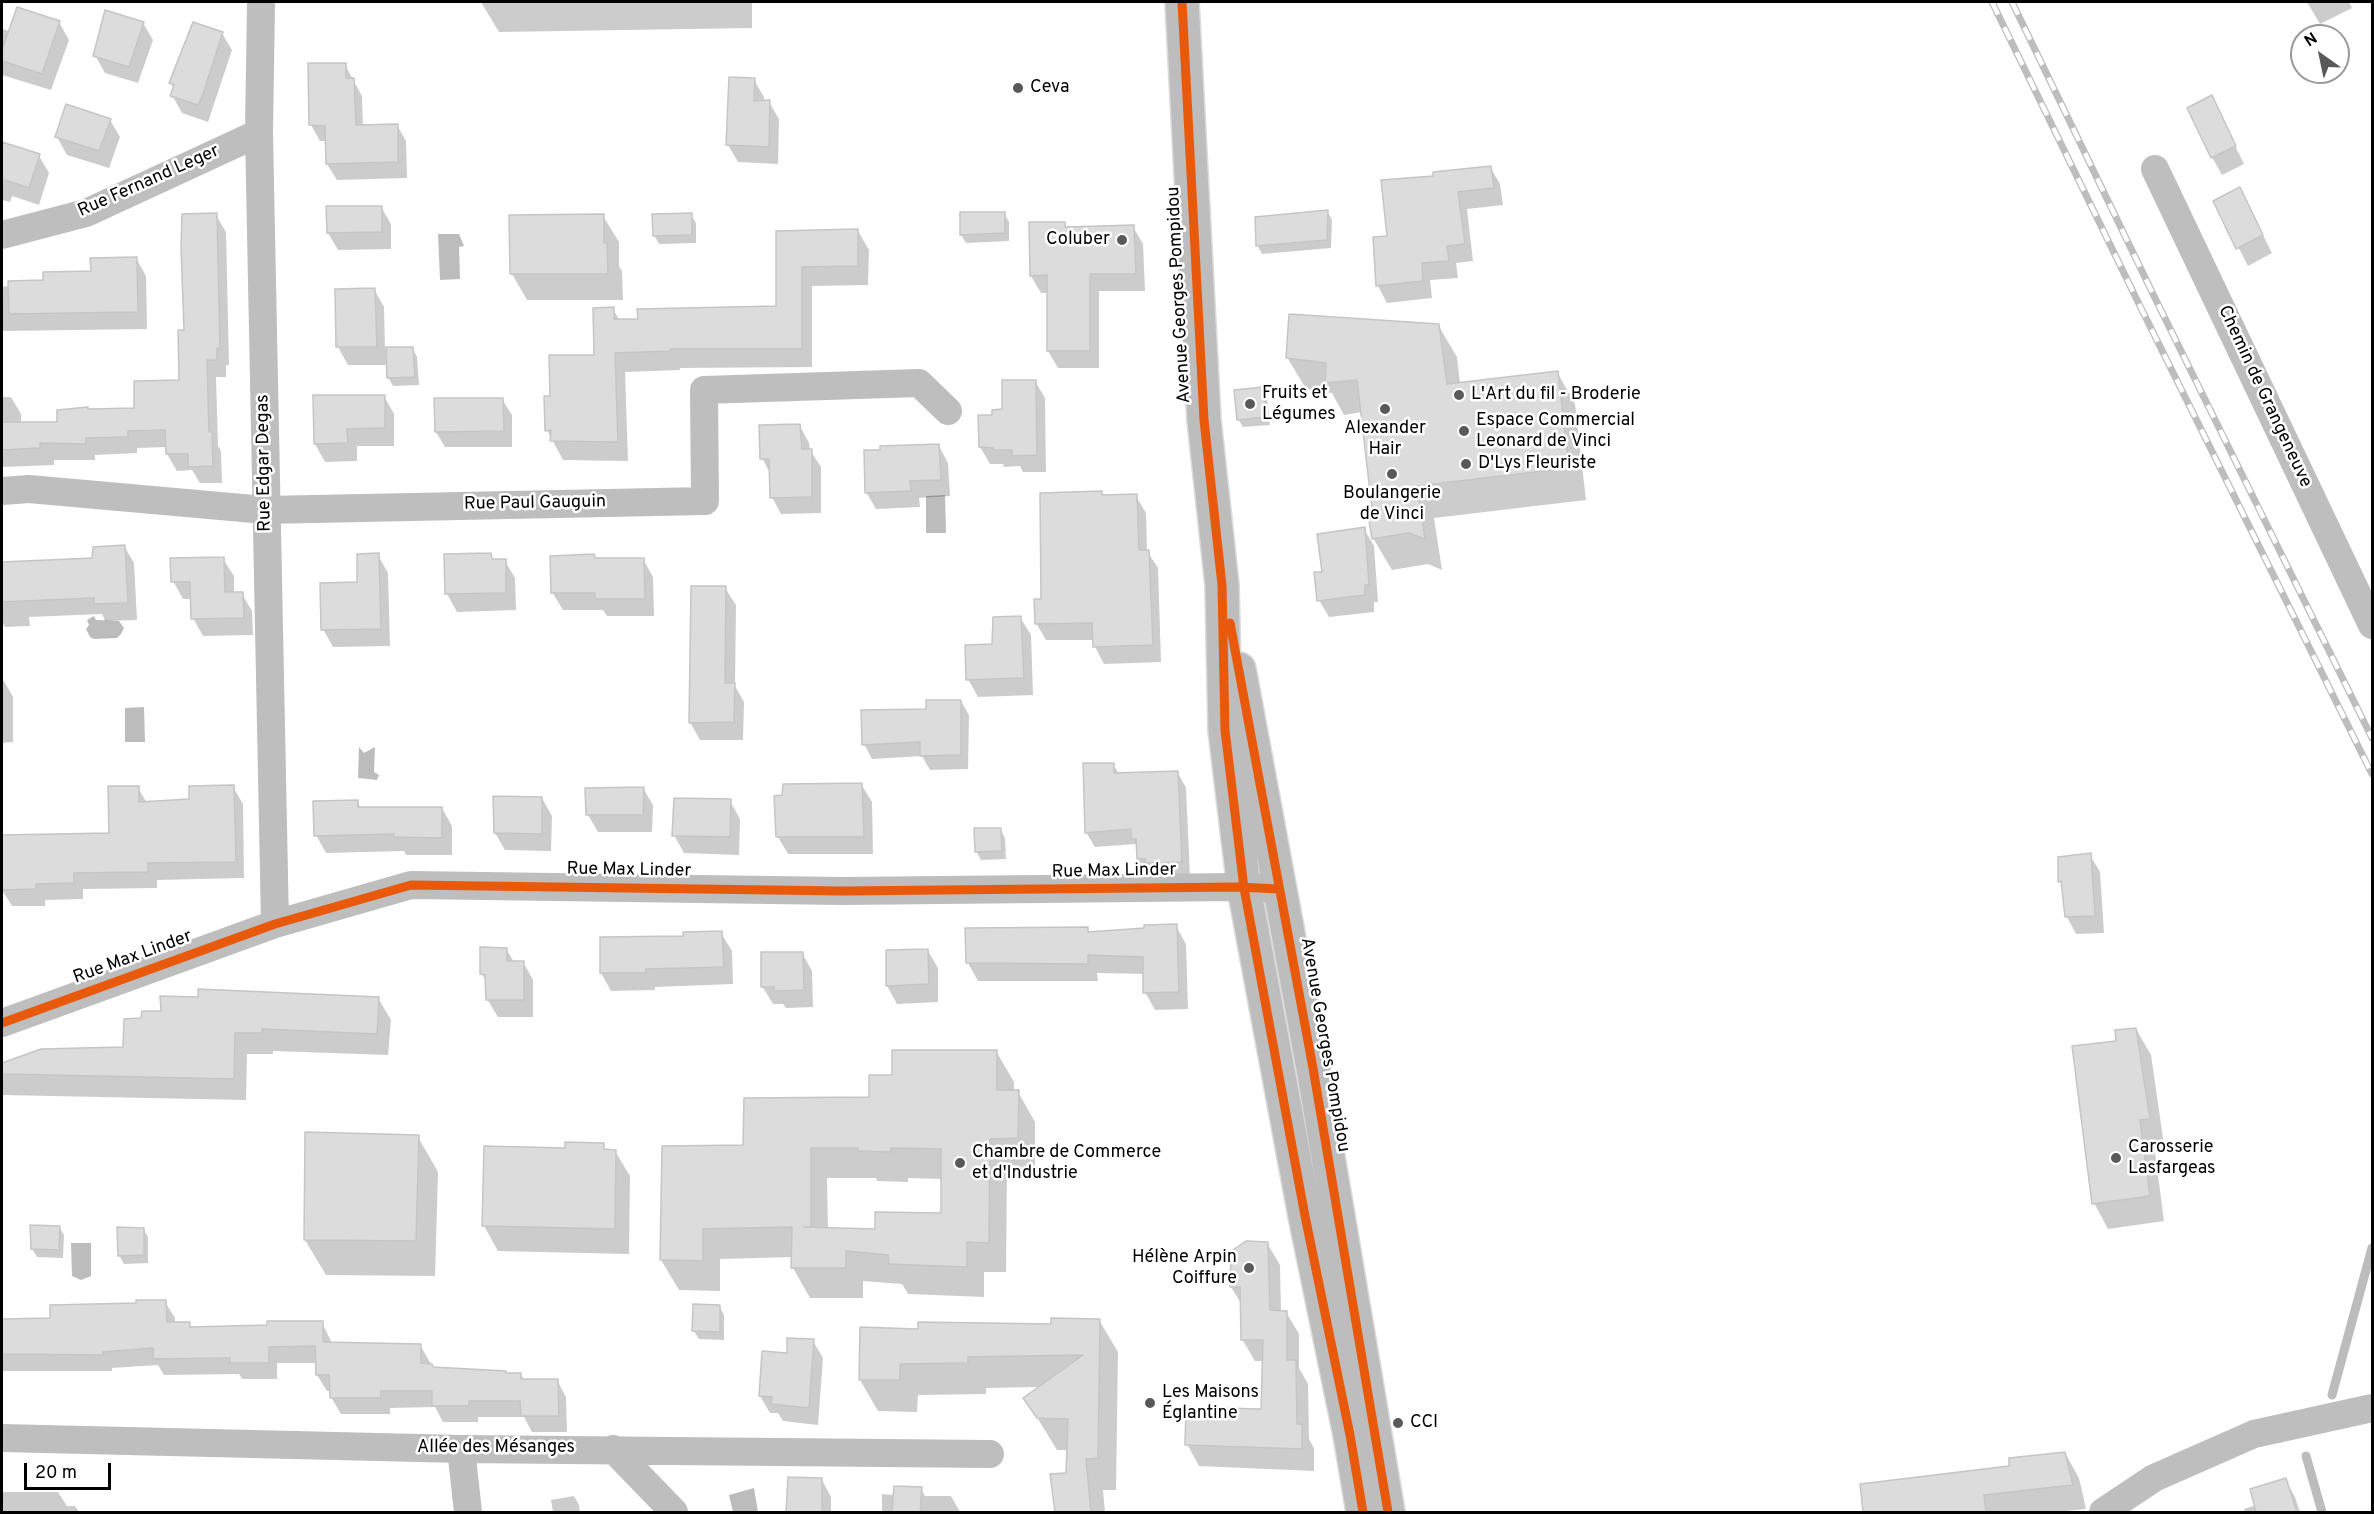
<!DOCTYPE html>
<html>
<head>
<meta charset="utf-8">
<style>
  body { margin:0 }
  #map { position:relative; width:2374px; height:1514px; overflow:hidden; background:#fff; font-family:Overpass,sans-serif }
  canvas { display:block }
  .frame { position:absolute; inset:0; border:3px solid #000; pointer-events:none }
  .north { position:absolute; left:2290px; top:24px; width:60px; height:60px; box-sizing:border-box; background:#fff; border:2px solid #999; border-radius:50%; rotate:327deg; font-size:16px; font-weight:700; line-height:24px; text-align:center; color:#000 }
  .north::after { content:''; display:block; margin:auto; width:21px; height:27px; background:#595959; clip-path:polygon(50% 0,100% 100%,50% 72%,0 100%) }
  .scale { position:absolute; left:24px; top:1463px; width:87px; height:27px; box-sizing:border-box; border:3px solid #000; border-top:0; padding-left:8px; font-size:18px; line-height:21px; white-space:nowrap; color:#000; -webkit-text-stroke:4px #fff; paint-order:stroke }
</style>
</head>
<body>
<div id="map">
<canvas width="2374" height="1514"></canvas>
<div class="frame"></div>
<div class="north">N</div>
<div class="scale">20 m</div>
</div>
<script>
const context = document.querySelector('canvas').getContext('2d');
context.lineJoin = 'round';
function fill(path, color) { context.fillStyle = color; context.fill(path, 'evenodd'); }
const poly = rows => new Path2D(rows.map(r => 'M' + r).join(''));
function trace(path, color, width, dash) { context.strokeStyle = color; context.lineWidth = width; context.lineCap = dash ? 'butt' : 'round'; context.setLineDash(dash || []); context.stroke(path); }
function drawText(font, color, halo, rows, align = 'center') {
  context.font = font + ' Overpass,sans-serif'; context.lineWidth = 5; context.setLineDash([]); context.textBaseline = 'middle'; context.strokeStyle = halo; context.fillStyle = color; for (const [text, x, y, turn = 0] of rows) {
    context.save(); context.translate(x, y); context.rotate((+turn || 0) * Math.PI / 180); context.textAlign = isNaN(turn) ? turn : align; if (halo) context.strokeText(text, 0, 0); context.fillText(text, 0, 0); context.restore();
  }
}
const water = poly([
  [438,234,459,234,464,246,459,247,460,279,440,280],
  [945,495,946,533,926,533,926,496],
  [94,616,96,620,119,621,124,628,121,634,117,638,94,639,90,637,86,629,89,625,87,620],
  [144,707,145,742,125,742,125,708],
  [359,747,364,753,375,747,374,772,379,775,377,780,358,778],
  [71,1243,91,1243,91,1276,81,1280,72,1276],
  [754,1488,758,1512,733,1512,729,1495]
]);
const shadow = poly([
  [481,2,752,2,752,28,499,32],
  [2307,2,2349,2,2352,8,2320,24],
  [59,22,69,40,51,90,2,75,2,29,10,31],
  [143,23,153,40,138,83,105,73,95,55],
  [222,33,232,50,208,122,182,113,172,95,174,89,171,83],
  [345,65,362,96,363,126,397,125,406,141,407,178,337,180,327,164,327,141,320,141,311,125],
  [754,80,764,97,764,102,769,102,779,119,778,164,738,162,728,145],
  [2211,97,2244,164,2222,175,2212,157],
  [110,120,120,137,109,168,67,155,57,137],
  [2,144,39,156,49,173,39,205,12,196,10,202,2,200],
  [1490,167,1500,184,1503,205,1467,209,1473,261,1456,263,1458,278,1430,280,1432,298,1387,303,1378,286,1389,237,1435,177],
  [2215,202,2249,207,2272,253,2248,266],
  [381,207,391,224,391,249,338,250,328,233],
  [1327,211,1332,220,1331,248,1262,254,1257,245],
  [1004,213,1009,222,1009,241,966,243,961,235,961,214],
  [216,215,226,232,229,365,226,365,226,377,216,377,218,446,221,451,222,483,200,483,192,470,177,471,167,454,167,447,137,448,137,453,95,455,95,460,54,460,54,465,2,467,2,397,11,397,21,414,21,423,58,423,88,411,136,410,180,382],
  [691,215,696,223,696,243,659,244,654,235],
  [603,216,619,242,619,266,622,271,623,300,527,300,512,274],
  [1064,223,1067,228,1133,227,1143,244,1145,291,1099,291,1099,368,1058,368,1048,351,1048,293,1041,293,1031,276],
  [858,231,869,250,868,285,812,286,812,367,680,368,680,370,625,372,628,461,563,460,547,430,551,398,595,357,613,309,620,321,777,308,778,233],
  [136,258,146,276,147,329,2,331,2,287,92,272],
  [374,289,384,307,385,349,413,349,417,357,419,385,393,386,388,377,388,365,348,365,338,347],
  [1438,325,1457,357,1460,384,1557,372,1575,404,1586,500,1434,518,1442,570,1428,564,1392,570,1373,538,1374,510,1362,412,1344,415,1332,393,1306,389,1287,357],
  [1035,381,1045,398,1046,472,1023,472,1020,466,1004,467,1003,464,990,464,980,447,1003,411],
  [1263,389,1267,397,1270,425,1243,427,1238,419],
  [384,396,394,414,394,446,357,446,357,461,325,462,315,444],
  [502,399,512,415,512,447,445,447,436,432],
  [800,426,809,443,810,450,821,467,821,513,781,514,772,497,771,475,762,458],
  [939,446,948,463,950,496,919,498,920,507,876,509,866,492],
  [1102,493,1103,496,1136,496,1146,513,1147,551,1158,568,1161,662,1104,664,1095,647,1094,640,1046,640,1036,623,1043,600],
  [1364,529,1374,546,1378,602,1374,602,1374,612,1329,617,1319,600,1323,574],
  [124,546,134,563,137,620,105,621,102,614,29,617,30,626,5,627,2,621,2,562,93,560],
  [378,555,388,573,390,646,333,647,323,629],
  [446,555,491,555,494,561,505,561,515,578,516,610,457,612,447,594],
  [223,559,234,576,234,594,242,594,252,611,253,635,203,636,193,618,192,599,183,599,173,581],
  [643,559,653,577,654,616,607,616,603,610,563,610,552,592,595,560],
  [725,588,736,605,735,686,744,702,743,740,700,740,690,722],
  [1020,617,1031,635,1033,695,978,697,968,679,993,645],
  [2,681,4,681,13,697,13,742,2,743],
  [961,701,969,715,968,769,930,770,922,756,872,759,864,744,928,710],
  [1113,764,1119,774,1178,773,1186,788,1190,876,1155,878,1153,873,1147,874,1138,859,1136,844,1095,847,1086,832],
  [861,784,872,802,873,854,788,854,778,837],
  [233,787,243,804,244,878,157,880,157,888,83,889,83,899,45,900,45,906,12,906,2,890,2,837,110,834,138,788,147,803,191,800],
  [643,788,653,805,652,832,598,832,588,815],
  [542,798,552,816,551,851,505,850,495,833],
  [357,801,361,809,442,808,452,826,452,855,406,855,404,851,326,853,316,835],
  [730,801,740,819,739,855,684,853,674,835],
  [1000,829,1005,838,1006,859,981,860,976,851],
  [2090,855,2100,872,2104,933,2076,934,2067,917,2063,888,2060,881,2060,858],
  [1176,926,1186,944,1188,1009,1155,1010,1145,992,1145,974,1097,973,1098,981,978,981,968,963,1087,928,1090,933],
  [721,933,732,951,733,984,655,987,655,990,611,991,601,973,684,938],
  [506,949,514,962,523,962,533,980,533,1017,498,1017,487,999,487,983,482,974],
  [928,951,938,968,938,1002,897,1004,887,986],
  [802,953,812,971,813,1007,786,1008,783,1004,773,1004,762,986],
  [378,998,391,1020,388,1055,273,1051,273,1054,247,1054,246,1100,2,1095,2,1064,41,1050,125,1048,143,1020,163,1012],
  [2136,1029,2151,1055,2164,1145,2154,1145,2164,1221,2108,1229,2094,1203,2117,1042],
  [996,1051,1014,1082,1014,1092,1018,1092,1035,1122,1035,1168,1007,1169,1006,1272,984,1272,984,1297,908,1294,902,1284,863,1281,863,1298,810,1298,793,1268,793,1257,720,1259,720,1291,679,1290,661,1260,745,1147,870,1098,893,1076],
  [827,1178,876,1178,877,1181,908,1182,908,1178,943,1179,943,1214,876,1230,828,1229],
  [418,1137,438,1172,435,1276,326,1275,305,1240],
  [603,1145,606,1151,615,1151,630,1176,629,1254,498,1251,484,1226,566,1149],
  [59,1227,64,1235,63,1258,37,1257,32,1249],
  [143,1229,148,1237,148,1263,124,1264,119,1255],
  [1267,1243,1280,1265,1281,1312,1286,1312,1299,1334,1299,1368,1308,1384,1309,1439,1314,1448,1314,1471,1199,1466,1187,1444,1262,1410,1263,1361,1255,1361,1242,1339,1242,1305,1231,1287],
  [165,1302,175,1318,175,1324,189,1324,191,1328,322,1323,332,1343,420,1345,434,1369,521,1375,524,1380,557,1380,566,1397,567,1432,532,1432,524,1417,478,1417,478,1422,443,1422,435,1407,390,1408,390,1414,341,1414,331,1397,331,1391,327,1391,317,1375,317,1363,277,1363,277,1379,242,1379,239,1374,164,1375,158,1365,112,1368,112,1371,2,1371,2,1320,52,1319,138,1304],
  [719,1306,724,1315,724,1340,699,1339,694,1331],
  [1099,1320,1118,1352,1116,1490,1103,1490,1105,1512,1056,1512,1052,1475,1067,1474,1068,1450,1057,1450,1025,1398,1040,1387,986,1388,986,1394,918,1395,917,1412,878,1411,860,1380,920,1330,1053,1325],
  [813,1341,823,1358,818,1425,783,1421,778,1413,770,1413,760,1396,788,1354],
  [2065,1453,2079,1478,2086,1509,2055,1512,1864,1512,1861,1485,2011,1467],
  [789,1479,822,1480,831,1497,831,1512,788,1512],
  [2285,1480,2295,1497,2300,1512,2245,1512,2244,1509,2256,1505],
  [921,1489,925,1496,951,1496,960,1512,882,1512,882,1494,895,1495],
  [2,1492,58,1492,67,1506,75,1506,79,1512,2,1512],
  [574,1496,579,1505,580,1512,553,1512,551,1500]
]);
const stream = poly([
  [2332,1395,2372,1248],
  [2306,1456,2322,1512]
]);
const building = poly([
  [17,7,60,21,42,74,2,61,2,50,17,7],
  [105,10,144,22,129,67,93,56,105,10],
  [193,22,223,32,203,94,198,105,170,96,174,85,169,83,193,22],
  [308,63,346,63,346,78,354,78,356,125,398,124,398,162,326,164,325,126,309,125,308,63],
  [729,77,755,78,754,101,770,100,769,147,726,145,729,77],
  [2212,95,2236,146,2211,158,2187,108,2212,95],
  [66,104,111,119,99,151,55,137,66,104],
  [2,142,40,154,29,188,2,179,2,142],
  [1491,166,1494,188,1458,192,1465,244,1447,246,1449,261,1422,263,1423,281,1376,286,1373,237,1387,236,1381,180,1433,176,1433,172,1491,166],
  [2240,187,2263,235,2236,249,2213,201,2240,187],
  [326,206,382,206,382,232,327,233,326,206],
  [1328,210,1327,240,1256,246,1255,217,1328,210],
  [960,212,1005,212,1005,233,960,235,960,212],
  [217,213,220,348,217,348,217,360,207,360,209,432,212,432,213,466,188,467,188,454,166,454,165,430,128,431,128,437,86,438,86,444,40,443,40,448,2,450,2,422,57,422,57,410,88,407,88,409,134,408,134,381,179,380,178,330,184,330,181,247,182,214,217,213],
  [692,213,692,235,653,236,652,214,692,213],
  [604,214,604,243,607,243,608,274,510,274,509,215,604,214],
  [1029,222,1065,222,1065,227,1134,225,1136,274,1090,274,1090,351,1047,351,1047,275,1030,276,1029,222],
  [858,229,858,266,802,267,802,349,670,349,670,351,615,353,618,442,550,441,551,430,545,431,544,396,550,396,549,355,594,355,593,308,614,307,614,319,638,319,637,309,776,306,776,231,858,229],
  [137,257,138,312,9,314,8,281,43,280,43,272,91,271,90,258,137,257],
  [375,288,377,347,336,347,335,289,375,288],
  [1289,314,1439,324,1447,384,1558,371,1569,468,1417,486,1425,539,1409,533,1372,539,1367,509,1372,509,1357,380,1325,383,1326,363,1286,358,1289,314],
  [386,347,413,347,415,377,387,378,386,347],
  [1002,380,1036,380,1037,455,1012,456,1012,450,993,450,993,448,979,447,978,415,992,415,992,410,1002,409,1002,380],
  [1263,387,1266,417,1237,420,1234,390,1263,387],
  [313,395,385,395,385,428,347,429,348,443,314,444,313,395],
  [434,398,503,398,504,431,435,432,434,398],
  [800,424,802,449,812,449,812,497,770,498,769,459,760,459,759,425,800,424],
  [939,444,941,480,910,481,911,491,865,493,864,450,880,450,880,446,939,444],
  [1102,491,1102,495,1137,494,1139,550,1149,550,1153,645,1093,647,1092,623,1035,624,1034,599,1041,599,1040,493,1102,491],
  [1365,527,1369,585,1365,585,1365,595,1317,601,1314,572,1322,572,1317,534,1365,527],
  [125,545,128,603,94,604,94,598,2,602,2,562,92,558,93,547,125,545],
  [379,553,381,629,321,630,320,583,357,582,357,554,379,553],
  [491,553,492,559,506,559,506,593,445,594,444,554,491,553],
  [594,554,595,558,644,558,645,599,595,599,595,593,551,593,550,556,594,554],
  [224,557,225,592,243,592,244,618,191,619,190,582,171,582,170,558,224,557],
  [691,586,726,586,725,683,735,683,734,722,689,723,691,586],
  [1021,616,1024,678,966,680,965,645,992,644,993,617,1021,616],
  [926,700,961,700,961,755,920,756,920,742,862,745,861,710,926,709,926,700],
  [1083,763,1114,763,1114,773,1178,771,1182,862,1145,863,1145,859,1137,859,1136,839,1131,839,1131,829,1085,833,1083,763],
  [862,783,864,837,776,837,774,796,782,795,783,784,862,783],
  [234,785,236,862,148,863,148,872,74,873,74,883,36,884,36,889,2,890,2,835,109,833,108,786,139,786,139,802,189,799,189,786,234,785],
  [644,787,643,815,586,815,585,788,644,787],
  [493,796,542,797,542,834,494,833,493,796],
  [674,798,731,799,730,837,672,836,674,798],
  [358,800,358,807,442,807,442,838,394,837,394,834,314,836,313,801,358,800],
  [974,828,1001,828,1002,851,975,852,974,828],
  [2091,853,2095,916,2065,917,2061,881,2058,882,2058,857,2091,853],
  [1177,924,1179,992,1143,993,1143,957,1088,955,1088,964,966,963,965,928,1088,927,1088,932,1144,928,1144,925,1177,924],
  [722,931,724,967,646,969,646,973,600,973,600,937,683,936,683,932,722,931],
  [480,947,507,948,507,961,524,961,524,1000,486,1000,485,975,480,974,480,947],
  [928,949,929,984,886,986,886,950,928,949],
  [761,952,803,952,804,990,774,991,774,987,761,987,761,952],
  [198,989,379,997,377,1034,262,1029,262,1033,235,1033,234,1079,2,1074,2,1063,41,1049,123,1047,124,1019,141,1018,142,1011,161,1011,160,996,198,997,198,989],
  [2136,1028,2150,1119,2140,1120,2150,1196,2092,1204,2072,1046,2116,1041,2115,1030,2136,1028],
  [892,1050,997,1050,997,1090,1019,1090,1018,1138,990,1139,989,1243,967,1242,967,1267,889,1264,888,1255,846,1251,846,1268,791,1268,792,1227,703,1229,703,1261,660,1260,662,1146,743,1145,744,1098,869,1097,869,1075,892,1075,892,1050],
  [811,1148,858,1148,858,1151,891,1152,891,1148,941,1149,941,1213,875,1212,875,1229,804,1227,811,1227,811,1148],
  [305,1132,419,1135,416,1241,304,1240,305,1132],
  [565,1142,604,1143,604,1149,616,1150,615,1229,482,1226,484,1146,565,1148,565,1142],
  [30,1225,60,1226,59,1250,31,1249,30,1225],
  [117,1227,144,1228,144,1255,118,1256,117,1227],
  [1246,1241,1268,1242,1270,1310,1287,1311,1287,1360,1296,1360,1297,1424,1302,1424,1302,1449,1185,1445,1186,1407,1261,1409,1263,1340,1241,1340,1240,1287,1230,1287,1231,1251,1246,1241],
  [136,1300,166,1300,167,1322,190,1322,190,1327,267,1325,267,1321,323,1321,323,1342,421,1344,421,1363,432,1364,433,1367,506,1371,506,1373,521,1373,521,1379,558,1379,559,1416,521,1416,520,1401,469,1401,469,1406,432,1406,432,1391,381,1391,381,1398,330,1398,329,1375,316,1375,315,1346,269,1347,269,1363,230,1363,230,1358,153,1359,153,1348,103,1352,103,1355,2,1354,2,1319,50,1318,50,1305,136,1303,136,1300],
  [693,1304,720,1305,720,1332,692,1331,693,1304],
  [1051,1318,1100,1319,1098,1458,1086,1459,1091,1512,1055,1512,1050,1474,1066,1473,1068,1419,1037,1418,1023,1398,1083,1355,968,1357,968,1363,900,1364,900,1380,859,1380,860,1327,918,1329,918,1322,1051,1324,1051,1318],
  [787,1338,814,1339,809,1408,771,1404,772,1397,759,1396,762,1351,787,1353,787,1338],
  [2065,1452,2073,1485,1984,1495,1986,1512,1863,1512,1860,1484,2009,1466,2009,1458,2065,1452],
  [788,1477,822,1478,822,1512,786,1512,788,1477],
  [2286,1478,2297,1512,2256,1512,2250,1489,2286,1478],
  [894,1486,922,1487,920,1512,892,1512,894,1486]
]);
const minor = poly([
  [261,2,259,133,275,924],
  [2155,169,2372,625],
  [2,235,86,213,259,133],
  [2,491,29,489,265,510,705,501,704,390,919,383,948,411],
  [2,1023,275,924,411,885,843,891,1238,887,1279,889],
  [2,1438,461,1449,990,1454],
  [461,1449,468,1512],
  [613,1449,674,1512],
  [2103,1512,2154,1478,2254,1434,2372,1408]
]);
const primary = poly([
  [1182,2,1204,420,1222,585,1225,730,1244,888,1305,1216,1350,1435,1363,1512],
  [1239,669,1313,1068,1388,1512]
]);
const rail = poly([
  [1992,2,2138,302,2372,774],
  [2012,2,2153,294,2372,738]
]);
const cycleway = poly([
  [1182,2,1204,420,1222,585,1225,730,1244,888,1305,1216,1350,1435,1363,1512],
  [1230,623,1313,1068,1388,1512],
  [2,1023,275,924,411,885,843,891,1238,887,1279,889]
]);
const markers = [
  [1018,88,6,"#595959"],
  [1122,240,6,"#595959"],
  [1459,395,6,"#595959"],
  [1250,404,6,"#595959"],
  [1385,409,6,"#595959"],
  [1464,431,6,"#595959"],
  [1466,464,6,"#595959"],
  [1392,474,6,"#595959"],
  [2116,1158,6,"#595959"],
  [960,1163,6,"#595959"],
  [1249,1268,6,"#595959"],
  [1150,1403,6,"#595959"],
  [1398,1423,6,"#595959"]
];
const poiNames = [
  ["Ceva",1030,88],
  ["Coluber",1110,240,"right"],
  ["Fruits et",1262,394],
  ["Légumes",1262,415],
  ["L'Art du fil - Broderie",1471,395],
  ["Espace Commercial",1476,421],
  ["Leonard de Vinci",1476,442],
  ["Alexander",1385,429,"center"],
  ["Hair",1385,450,"center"],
  ["D'Lys Fleuriste",1478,464],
  ["Boulangerie",1392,494,"center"],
  ["de Vinci",1392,515,"center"],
  ["Carosserie",2128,1148],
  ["Lasfargeas",2128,1169],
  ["Chambre de Commerce",972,1153],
  ["et d'Industrie",972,1174],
  ["Hélène Arpin",1237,1258,"right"],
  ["Coiffure",1237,1279,"right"],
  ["Les Maisons",1162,1393],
  ["Églantine",1162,1414],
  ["CCI",1410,1423]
];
const streetNames = [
  ["Rue Fernand Leger",149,182,-24],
  ["Avenue Georges Pompidou",1180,295,-93],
  ["Chemin de Grangeneuve",2264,397,65],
  ["Rue Edgar Degas",265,463,-91],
  ["Rue Paul Gauguin",535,504,-1],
  ["Rue Max Linder",629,871,1],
  ["Rue Max Linder",1114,872,-1],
  ["Rue Max Linder",133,958,-20],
  ["Avenue Georges Pompidou",1324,1045,80],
  ["Allée des Mésanges",496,1448]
];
fill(water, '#bcbcbc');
fill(shadow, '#0003');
trace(stream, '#bcbcbc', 9);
fill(building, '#dcdcdc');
trace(building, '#c5c5c5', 1.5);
trace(primary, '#dbdbdb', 36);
trace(minor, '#bebebe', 28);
trace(primary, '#bdbdbd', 33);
trace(rail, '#bdbdbd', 7);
trace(rail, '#fff', 4.5, [14]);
trace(cycleway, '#e8590c', 9);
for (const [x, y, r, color] of markers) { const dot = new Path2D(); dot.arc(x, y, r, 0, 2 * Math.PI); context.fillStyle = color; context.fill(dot); trace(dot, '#fff', 2); }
drawText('18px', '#000', '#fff', poiNames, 'left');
drawText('18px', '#000', '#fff', streetNames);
</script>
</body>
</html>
